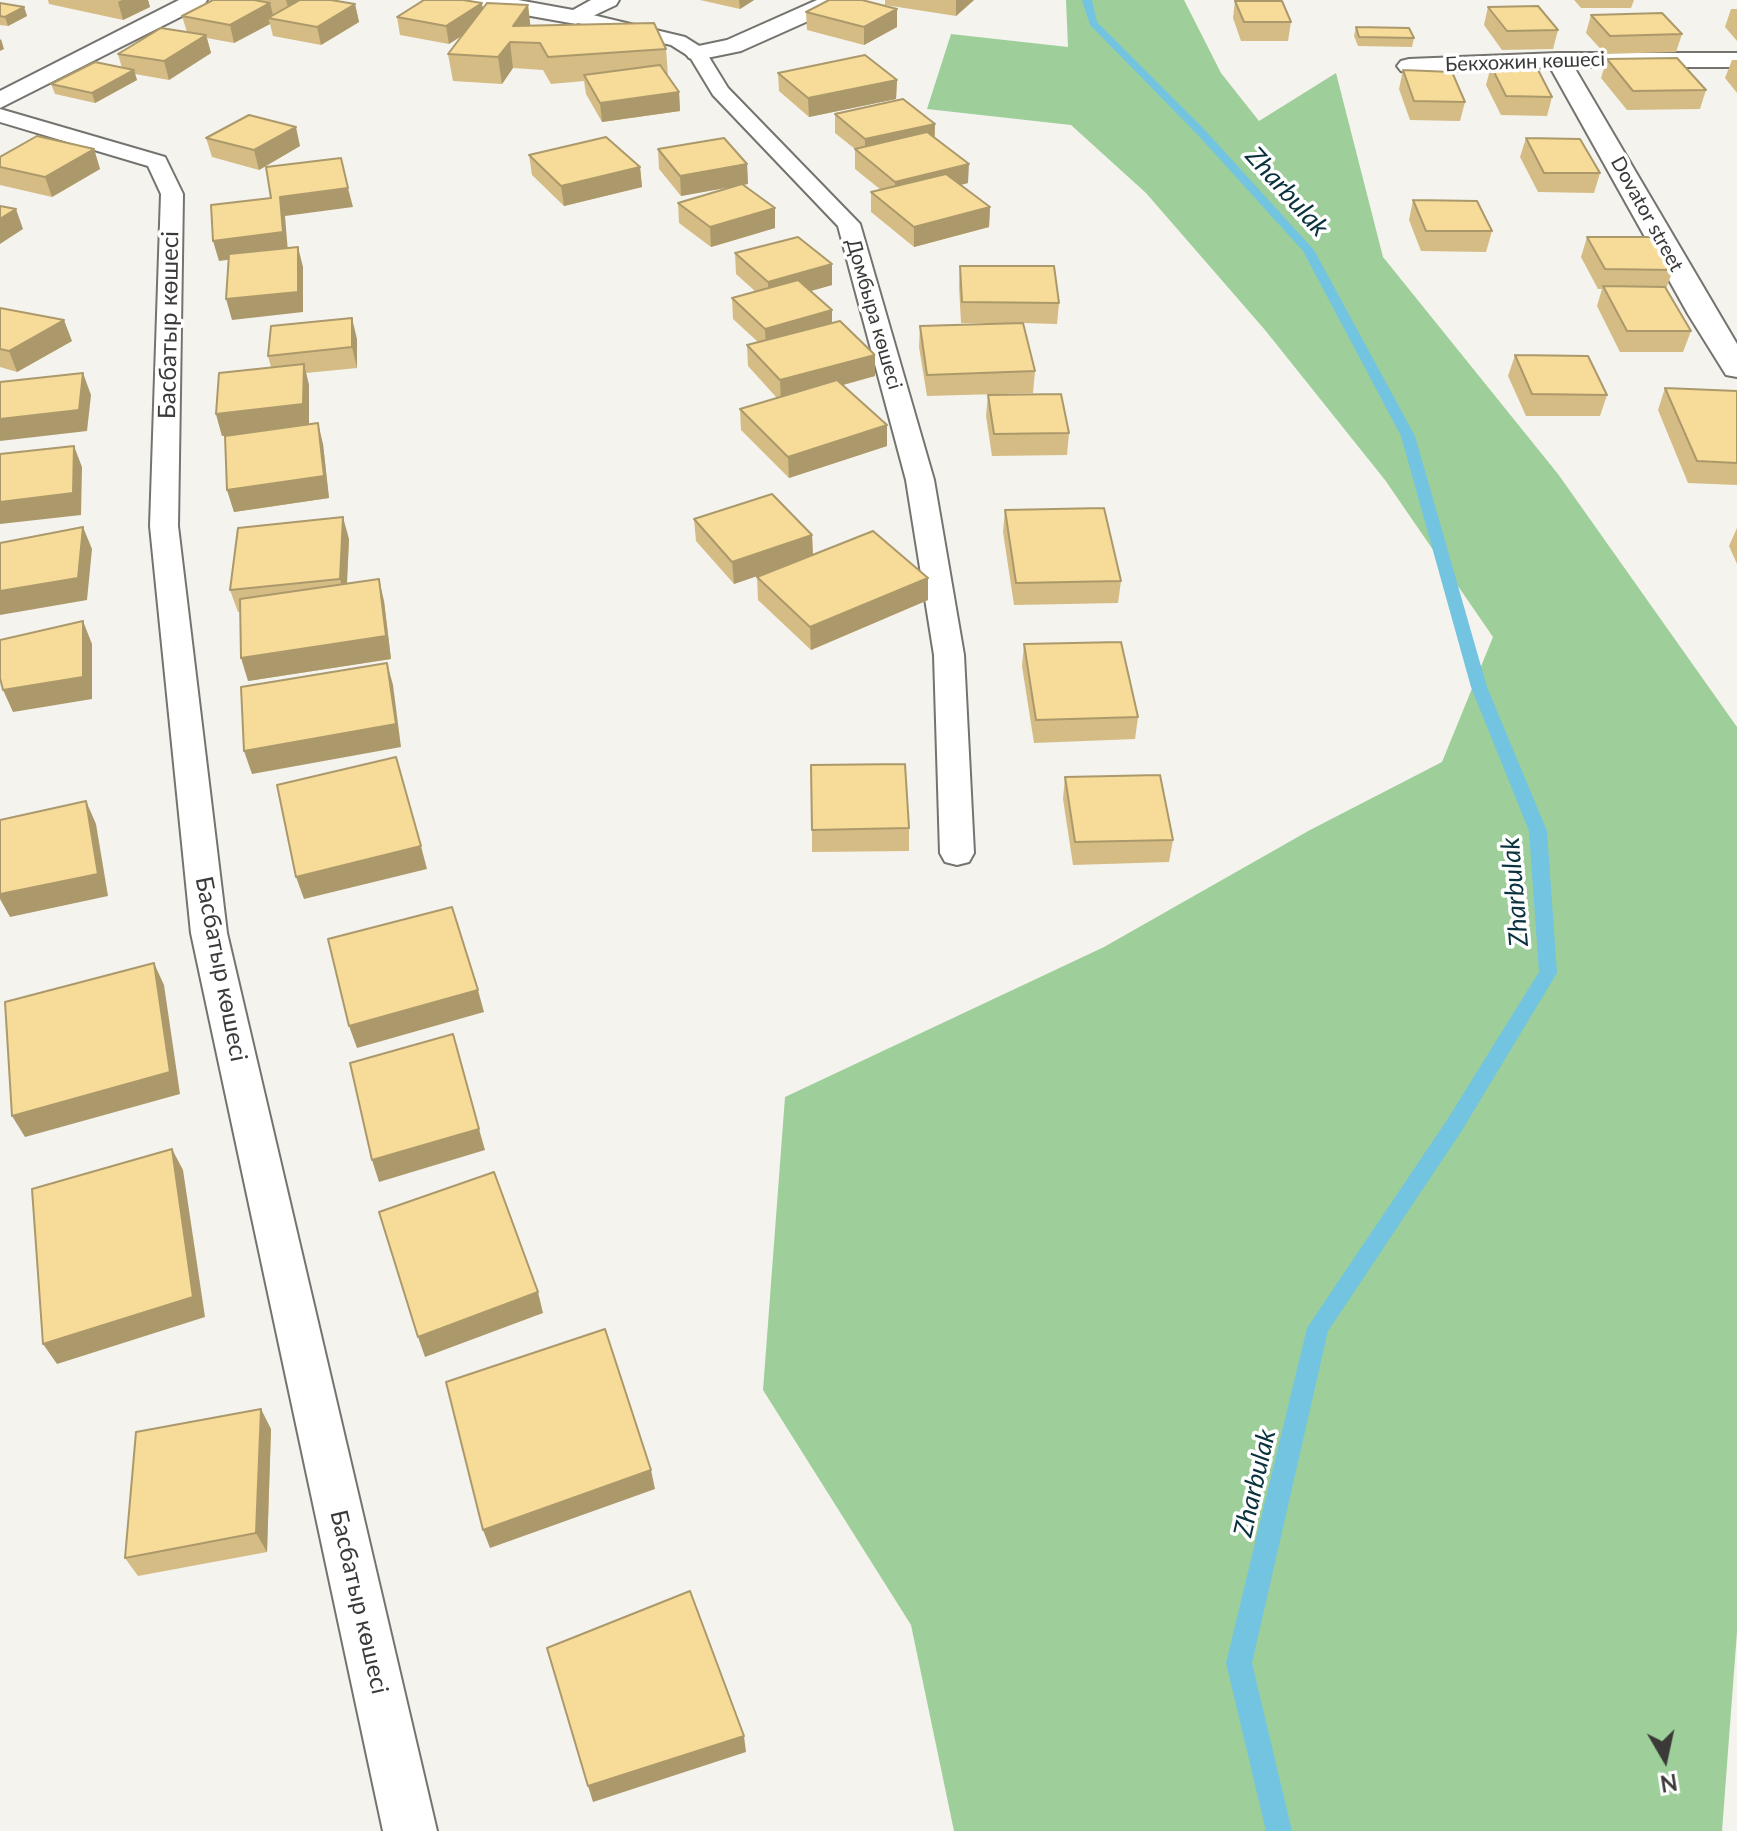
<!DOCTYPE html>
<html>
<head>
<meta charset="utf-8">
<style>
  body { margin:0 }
  #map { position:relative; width:1737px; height:1831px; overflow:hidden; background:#f5f3ee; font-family:Lato,sans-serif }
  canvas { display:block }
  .north { position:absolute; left:1625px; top:1719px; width:80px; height:80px; -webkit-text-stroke:6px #fff; paint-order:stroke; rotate:171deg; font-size:22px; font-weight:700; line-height:32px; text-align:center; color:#3b3a38 }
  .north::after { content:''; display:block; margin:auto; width:28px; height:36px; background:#3b3a38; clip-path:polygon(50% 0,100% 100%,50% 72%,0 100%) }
</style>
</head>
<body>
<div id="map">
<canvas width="1737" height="1831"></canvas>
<div class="north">N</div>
</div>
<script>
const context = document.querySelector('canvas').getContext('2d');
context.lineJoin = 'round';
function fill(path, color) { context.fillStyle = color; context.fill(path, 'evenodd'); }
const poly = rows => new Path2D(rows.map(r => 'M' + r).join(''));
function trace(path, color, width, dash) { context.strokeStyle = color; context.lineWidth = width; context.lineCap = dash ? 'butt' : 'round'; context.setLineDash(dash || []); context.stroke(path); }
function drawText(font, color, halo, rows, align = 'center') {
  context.font = font + ' Lato,sans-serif'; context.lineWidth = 7; context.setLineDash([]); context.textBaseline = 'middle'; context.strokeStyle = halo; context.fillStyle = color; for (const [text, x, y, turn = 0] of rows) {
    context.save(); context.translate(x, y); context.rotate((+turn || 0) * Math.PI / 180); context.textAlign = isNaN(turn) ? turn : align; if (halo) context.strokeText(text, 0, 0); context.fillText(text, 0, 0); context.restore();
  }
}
const forest = poly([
  [1066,0,1184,0,1221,73,1259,121,1336,73,1383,257,1558,474,1737,727,1737,1632,1722,1831,954,1831,911,1625,763,1390,785,1097,1104,947,1310,830,1442,762,1493,637,1385,480,1265,330,1146,193,1071,125,927,109,951,34,1068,47]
]);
const stream = poly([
  [1082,0,1092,0,1097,22,1204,129,1314,250,1415,436,1487,687,1547,831,1557,973,1461,1132,1328,1331,1252,1663,1292,1831,1266,1831,1226,1663,1307,1328,1447,1120,1539,972,1529,831,1471,687,1401,436,1303,251,1196,133,1090,25,1082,0]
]);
const service = poly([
  [576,11,685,37,704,49,728,88,860,224,934,480,964,655,974,853,969,862,957,865,945,862,940,853,934,655,906,480,838,226,713,95,690,57,671,45,569,21,567,17,569,13,576,11],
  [0,109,165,157,183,194,178,526,227,933,437,1831,383,1831,191,933,150,526,161,194,148,166,0,122,0,109]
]);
const minor = poly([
  [179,0,207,0,204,5,0,108,0,91,179,0],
  [469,0,518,0,573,10,591,0,619,0,616,5,576,24,480,7,469,0],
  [817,0,847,0,844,5,741,51,697,60,689,58,685,53,689,48,727,40,817,0],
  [1558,53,1737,53,1737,67,1574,67,1737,344,1737,377,1726,375,1688,314,1550,67,1409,73,1401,71,1397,66,1401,61,1409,59,1558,53]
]);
const wall = poly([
  [48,0,148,0,150,7,123,20,49,4],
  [213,0,331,0,355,4,359,22,321,45,273,36,270,24,234,43,207,38,211,53,169,80,135,74,137,80,95,103,55,94,51,84,122,68,118,54,187,32,182,16],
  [700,0,754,0,740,9],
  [885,0,974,0,956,16,885,5],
  [1574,0,1634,0,1631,8,1581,8],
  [1235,1,1291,22,1288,41,1241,41,1233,18],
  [0,3,24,7,27,16,8,26,0,25],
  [528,5,530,25,666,49,668,76,679,92,680,111,602,122,586,94,584,81,551,84,543,70,513,68,502,84,453,81,448,54,463,35,449,44,400,35,397,17],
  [1488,7,1558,30,1553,49,1502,50,1484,25],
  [897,9,897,27,864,45,807,30,806,12],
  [1731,9,1737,9,1737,41,1725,27],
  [1591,15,1682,34,1676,52,1605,54,1586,33],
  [1356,27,1414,38,1412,47,1358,46,1354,36],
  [1607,59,1706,90,1700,109,1627,110,1601,78],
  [1732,60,1737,60,1737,93,1725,78],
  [1491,66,1552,97,1547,116,1501,115,1486,85],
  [1403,70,1465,102,1460,121,1410,120,1399,89],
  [778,73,897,80,896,99,809,117,779,91],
  [835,114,935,124,935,138,968,183,961,185,990,207,989,227,914,247,871,212,871,192,881,190,855,169,855,149,835,133],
  [206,138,300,146,259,170,212,157],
  [1526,138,1600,173,1594,193,1538,192,1520,157],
  [94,149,100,169,52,197,0,185,0,157],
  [658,149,747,164,748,184,742,185,775,208,775,228,711,247,679,223,678,203,740,185,681,196,659,169],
  [529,155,640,167,642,187,564,206,532,175],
  [1413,200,1492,231,1486,252,1421,251,1409,220],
  [1587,237,1673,270,1666,289,1691,331,1683,352,1620,352,1597,306,1602,289,1598,289,1581,257],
  [735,253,832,285,810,291,832,310,832,323,875,376,843,385,887,425,887,446,789,478,741,430,740,409,777,398,748,366,747,345,758,342,733,319,732,298,756,292,736,274],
  [960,266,1059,303,1057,324,1023,323,1035,371,1033,393,927,396,919,347,920,326,1014,323,961,323,959,286],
  [0,308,72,341,17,372,0,367],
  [357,339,357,368,306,373,309,385,309,424,323,444,329,498,234,512,227,490,232,435,222,436,216,414,271,367,268,356],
  [1515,355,1607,395,1600,416,1526,416,1508,376],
  [1665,388,1737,391,1737,485,1688,483,1658,410],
  [988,395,1069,433,1067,455,992,456,986,416],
  [1005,510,1121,581,1118,603,1014,605,1003,532],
  [694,519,812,535,813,555,928,600,811,650,758,600,757,577,774,570,734,584,696,541],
  [1737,528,1737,564,1729,546],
  [349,539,347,584,384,601,391,659,248,681,240,612,238,612,230,590],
  [1024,644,1138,717,1135,739,1034,743,1022,666],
  [1065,777,1173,840,1169,862,1073,865,1063,799],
  [909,828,909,851,812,852,812,830],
  [271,1429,267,1552,138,1576,125,1558]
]);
const shadedWall = poly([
  [122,0,148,0,150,7,123,20,118,2],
  [286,0,315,0,290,14],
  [739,0,754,0,740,9],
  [956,0,974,0,956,16],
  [270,3,274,19,268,18,270,24,234,43,230,25],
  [482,3,485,21,449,44,446,26],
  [355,4,359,22,321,45,317,27],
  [528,5,531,31,513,26],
  [24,7,27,16,8,26,5,17],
  [897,9,897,27,864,45,864,27],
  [206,35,211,53,169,80,164,61],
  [1,39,4,49,0,51,0,40],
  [510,42,513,68,502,84,498,57],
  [134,70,137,80,95,103,92,93],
  [897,80,896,99,809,117,808,98],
  [679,92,680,111,602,122,600,103],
  [935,124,934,143,865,159,865,139],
  [296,127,300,146,259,170,254,150],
  [94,149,100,169,52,197,45,177],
  [747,164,748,184,681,196,680,176],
  [969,164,968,183,895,201,895,182],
  [640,167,642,187,564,206,561,186],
  [348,188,353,207,285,216,288,252,219,261,213,241,280,197],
  [990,207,989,227,914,247,914,227],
  [775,208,775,228,711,247,710,227],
  [16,209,23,229,0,244,0,219],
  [298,247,303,267,303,312,232,320,226,299],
  [832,264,832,285,769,303,768,282],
  [832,310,832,331,766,350,765,329],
  [352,318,357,339,357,368,352,347],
  [64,320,72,341,17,372,9,351],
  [875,355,875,376,781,402,780,380],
  [304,364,309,385,309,426,222,436,216,414],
  [83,373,91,395,87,431,0,441,0,419],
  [318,423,323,444,329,498,234,512,227,490],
  [887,425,887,446,789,478,788,457],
  [74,446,82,467,81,515,0,524,0,502],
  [343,517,349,539,346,601,340,579],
  [83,527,92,549,87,600,0,615,0,591],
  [812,535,813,557,734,584,732,562],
  [928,578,928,600,811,650,810,627],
  [379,579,384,601,391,659,248,681,241,658],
  [83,621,92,644,92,699,13,712,3,690],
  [387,663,393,685,401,747,252,774,244,751],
  [86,801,96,824,108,896,10,917,0,899,0,894],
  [421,846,427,869,304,899,296,877],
  [154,963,164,985,180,1094,25,1137,12,1116],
  [478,990,484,1012,357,1048,349,1026],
  [479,1129,485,1150,379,1182,372,1160],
  [172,1149,183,1170,205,1317,57,1364,43,1344],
  [538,1292,543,1313,425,1357,418,1337],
  [261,1409,271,1429,267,1552,256,1533],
  [651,1470,655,1489,490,1548,483,1530],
  [744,1736,746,1752,593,1802,588,1786]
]);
const building = poly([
  [213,0,254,0,270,3,230,25,182,16,213,0],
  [300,0,331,0,355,4,317,27,268,18,300,0],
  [424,0,463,0,482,3,446,26,397,17,424,0],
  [829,0,862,0,897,9,864,27,806,12,829,0],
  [1235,1,1282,1,1291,22,1244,22,1235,1],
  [0,3,24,7,5,17,0,16,0,3],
  [487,3,528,5,513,26,654,23,666,49,548,57,540,43,510,42,498,57,448,54,487,3],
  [1538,6,1558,30,1507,31,1488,7,1538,6],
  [1662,13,1682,34,1610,36,1591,15,1662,13],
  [1356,27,1409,28,1414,38,1359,37,1356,27],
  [161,28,206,35,164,61,118,54,161,28],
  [865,55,897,80,808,98,778,73,865,55],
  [1677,58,1706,90,1633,91,1607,59,1677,58],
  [95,62,134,70,92,93,51,84,95,62],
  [660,65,679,92,600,103,584,75,660,65],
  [1491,66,1536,66,1552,97,1506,96,1491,66],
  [1403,70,1452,72,1465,102,1414,101,1403,70],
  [903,99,935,124,865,139,835,114,903,99],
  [249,115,296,127,254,150,206,138,249,115],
  [927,132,969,164,895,182,855,149,927,132],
  [37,136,94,149,45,177,0,167,0,157,37,136],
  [606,137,640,167,561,186,529,155,606,137],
  [724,138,747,164,680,176,658,149,724,138],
  [1526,138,1580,139,1600,173,1544,173,1526,138],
  [341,158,348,188,280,197,283,232,213,241,211,205,271,198,266,167,341,158],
  [946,174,990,207,914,227,871,192,946,174],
  [742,184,775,208,710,227,678,203,742,184],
  [1413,200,1477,201,1492,231,1426,231,1413,200],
  [0,206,16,209,0,219,0,206],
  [798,237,832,264,768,282,735,253,798,237],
  [1587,237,1653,237,1673,270,1605,269,1587,237],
  [298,247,298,292,226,299,229,254,298,247],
  [960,266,1054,266,1059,303,962,302,960,266],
  [798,280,832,310,765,329,732,298,798,280],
  [1603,286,1665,287,1691,331,1627,331,1603,286],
  [0,308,64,320,9,351,0,349,0,308],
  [352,318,352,347,268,356,271,326,352,318],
  [840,321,875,355,780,380,747,345,840,321],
  [1023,323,1035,371,927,375,920,326,1023,323],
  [1515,355,1588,356,1607,395,1532,394,1515,355],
  [304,364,303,404,216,414,219,373,304,364],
  [83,373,79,410,0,419,0,382,83,373],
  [837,380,887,425,788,457,740,409,837,380],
  [1665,388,1737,391,1737,463,1697,461,1665,388],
  [1061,394,1069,433,994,434,988,395,1061,394],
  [318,423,324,476,227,490,225,436,318,423],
  [74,446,73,493,0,502,0,454,74,446],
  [772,494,812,535,732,562,694,519,772,494],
  [1104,508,1121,581,1016,583,1005,510,1104,508],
  [343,517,340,579,230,590,238,528,343,517],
  [83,527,78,578,0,591,0,543,83,527],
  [873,531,928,578,810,627,757,577,873,531],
  [379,579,386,636,241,658,240,599,379,579],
  [83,621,83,677,3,690,0,678,0,640,83,621],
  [1121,642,1138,717,1036,720,1024,644,1121,642],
  [387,663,396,724,244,751,241,687,387,663],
  [396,757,421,846,296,877,277,785,396,757],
  [905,764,909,828,812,830,811,765,905,764],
  [1160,775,1173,840,1075,842,1065,777,1160,775],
  [86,801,98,874,0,894,0,820,86,801],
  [452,907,478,990,349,1026,328,939,452,907],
  [154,963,170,1072,12,1116,5,1002,154,963],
  [453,1034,479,1129,372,1160,350,1063,453,1034],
  [172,1149,193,1297,43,1344,32,1189,172,1149],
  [494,1172,538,1292,418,1337,379,1212,494,1172],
  [605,1329,651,1470,483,1530,446,1382,605,1329],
  [261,1409,256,1533,125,1558,136,1432,261,1409],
  [690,1591,744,1736,588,1786,547,1648,690,1591]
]);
const farStreetnames = [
  ["Бекхожин көшесі",1525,62,-2],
  ["Dovator street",1647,214,61],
  ["Домбыра көшесі",874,314,74]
];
const streetNames = [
  ["Басбатыр көшесі",169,325,-89],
  ["Басбатыр көшесі",221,969,79],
  ["Басбатыр көшесі",359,1602,77]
];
const waterNames = [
  ["Zharbulak",1287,192,48],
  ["Zharbulak",1515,892,-95],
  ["Zharbulak",1255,1483,-77]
];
fill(forest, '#9ecf9a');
fill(stream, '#73c4e1');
trace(service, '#75736e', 4);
trace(minor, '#75736e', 4);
fill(service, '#fff');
fill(minor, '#fff');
fill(wall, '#d4bc84');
fill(shadedWall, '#ac996b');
fill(building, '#f6db99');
trace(building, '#ac996b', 2);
drawText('20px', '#3b3a38', '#fff', farStreetnames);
drawText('24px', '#3b3a38', '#fff', streetNames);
drawText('italic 26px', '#0a313e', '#fff', waterNames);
</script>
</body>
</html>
